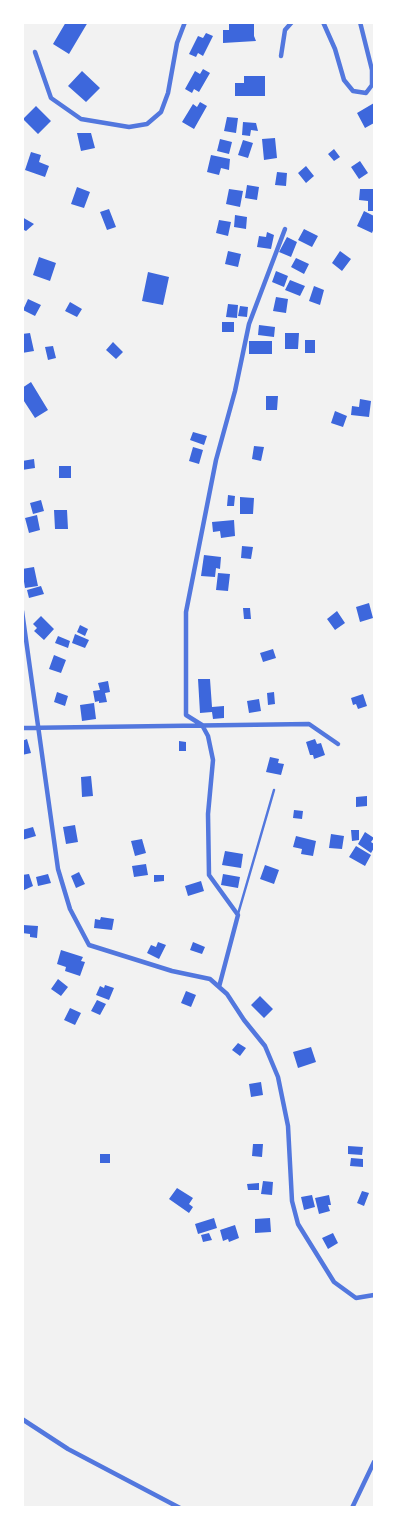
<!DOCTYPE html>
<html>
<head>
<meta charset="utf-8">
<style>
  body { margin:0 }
  #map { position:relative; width:397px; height:1530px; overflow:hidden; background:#f2f2f2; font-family:"PT Sans Narrow",sans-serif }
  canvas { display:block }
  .frame { position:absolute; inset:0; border:24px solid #fff; pointer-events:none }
</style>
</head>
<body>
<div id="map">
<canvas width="397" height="1530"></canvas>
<div class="frame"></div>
</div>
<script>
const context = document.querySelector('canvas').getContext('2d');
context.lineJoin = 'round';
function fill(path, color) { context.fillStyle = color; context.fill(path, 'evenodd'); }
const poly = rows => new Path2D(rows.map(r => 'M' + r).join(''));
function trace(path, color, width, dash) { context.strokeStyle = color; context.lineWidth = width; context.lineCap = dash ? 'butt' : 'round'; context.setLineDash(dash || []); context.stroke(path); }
const building = poly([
  [66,22,88,22,69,54,53,44],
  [229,22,254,22,254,36,256,41,223,43,223,30,229,30],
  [206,33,213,36,203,56,198,53,196,57,189,54,198,36,203,38],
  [203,69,210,73,199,92,194,89,192,93,185,89,195,71,200,74],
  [82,71,100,88,86,102,68,86],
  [244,76,265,76,265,96,235,96,235,83,244,83],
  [200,102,207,106,194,129,182,122,193,104,197,107],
  [374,103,374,123,365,128,357,113],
  [36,106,51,121,38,134,23,119],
  [227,117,238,118,236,133,224,131],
  [243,122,256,123,258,131,251,130,250,136,242,135],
  [77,133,91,133,95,148,81,151],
  [275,138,277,158,264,160,262,139],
  [220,139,232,142,229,154,217,151],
  [243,140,253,143,248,158,238,155],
  [334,149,340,157,334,161,328,154],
  [31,152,41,155,39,162,49,166,45,177,25,170],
  [211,155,230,159,229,170,221,168,219,175,207,172],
  [360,161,368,173,359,179,351,167],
  [306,166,314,176,306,183,298,173],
  [277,172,287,173,286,186,275,185],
  [247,185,259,187,257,200,245,198],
  [77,187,90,192,84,208,71,204],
  [229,189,243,191,240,207,226,204],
  [360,189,374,189,374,211,368,211,368,201,359,200],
  [109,209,116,227,107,230,100,212],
  [364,211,374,216,374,228,372,233,357,226],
  [235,215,247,217,246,229,234,227],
  [22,217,34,224,26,231,22,229],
  [219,220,231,222,228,236,216,233],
  [304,229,318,236,312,247,298,240],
  [267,232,274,235,271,249,257,247,259,236,266,237],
  [287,237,297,242,291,257,279,252],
  [228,251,241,254,238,267,225,264],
  [340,251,351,259,342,271,332,263],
  [39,257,56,263,50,281,33,275],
  [296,258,309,264,304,274,291,267],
  [276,271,288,276,284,287,272,282],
  [148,272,169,277,163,305,142,301],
  [290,280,305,286,300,296,285,290],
  [314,286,324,290,320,305,309,301],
  [276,297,288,299,286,313,273,311],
  [28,299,41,305,35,316,23,310],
  [70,302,82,309,77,317,65,311],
  [228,304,238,305,237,318,226,317],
  [240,306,248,307,247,317,238,316],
  [222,322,234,322,234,332,222,332],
  [259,325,275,327,274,337,258,335],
  [30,333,34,351,22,353,22,334],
  [285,333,299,333,298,349,285,349],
  [305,340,315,340,315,353,305,353],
  [249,341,272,341,272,354,249,354],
  [113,342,123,352,116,359,106,350],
  [53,346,56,358,48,360,45,347],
  [31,382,48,410,35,418,22,398,22,388],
  [266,396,278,396,277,410,266,410],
  [360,399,371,401,369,417,351,415,352,406,359,407],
  [335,411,347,416,343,427,331,423],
  [193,432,207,436,204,445,190,440],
  [254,446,264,447,261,461,252,459],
  [193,447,203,450,199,464,189,461],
  [34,459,35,468,22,470,22,461],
  [59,466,71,466,71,478,59,478],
  [228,495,235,496,234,506,227,506],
  [240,497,254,498,253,514,240,514],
  [41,500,44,511,33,514,30,503],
  [54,510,67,510,68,529,55,529],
  [37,515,40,530,29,533,25,518],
  [234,520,235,536,221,538,220,531,213,532,212,522],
  [242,546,253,547,251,559,241,558],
  [204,555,221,557,220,569,216,568,215,577,201,576],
  [34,567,38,586,25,588,22,569],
  [218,573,230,574,228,591,216,590],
  [41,586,44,594,29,598,27,590],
  [369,603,373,618,360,622,356,607],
  [243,608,250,608,251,619,244,619],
  [337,611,345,623,335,630,327,619],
  [41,616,54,629,44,640,34,631,37,628,33,624],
  [80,625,88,629,85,636,77,632],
  [75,634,89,640,85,648,72,643],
  [58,636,70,641,68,648,55,643],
  [273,649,276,658,263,662,260,653],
  [54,655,66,660,61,673,49,669],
  [198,679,210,679,212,707,224,706,224,718,213,719,212,712,200,713],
  [108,681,110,692,105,693,107,702,99,703,99,701,95,702,93,691,100,690,98,683],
  [57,692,68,696,65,706,54,702],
  [274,692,275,704,268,705,267,693],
  [363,694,367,706,358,709,356,704,353,705,351,698],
  [259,699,261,711,249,713,247,701],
  [94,703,96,719,82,721,80,705],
  [27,739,31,753,22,755,22,741],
  [315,739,317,744,321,743,325,755,314,759,313,755,310,755,306,742],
  [179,741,186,742,186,751,179,751],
  [270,757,279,759,278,763,284,764,281,775,266,772],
  [91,776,93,796,82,797,81,777],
  [367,796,367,806,356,807,356,797],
  [294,810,303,811,302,819,293,818],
  [75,825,78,842,66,844,63,827],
  [33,827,36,836,22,840,22,830],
  [351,830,359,830,359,840,352,841],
  [365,832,374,838,371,842,374,844,374,848,371,853,358,844],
  [331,834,344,836,342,849,329,848],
  [296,836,316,841,313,856,301,854,302,849,293,847],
  [142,839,146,853,135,856,131,841],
  [356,846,371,855,365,866,349,857],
  [225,851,243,854,241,868,222,865],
  [146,864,148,875,134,877,132,866],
  [265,865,279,870,274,884,260,879],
  [79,872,85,884,76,888,71,876],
  [29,874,33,886,22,891,22,875],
  [48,874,51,883,38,886,36,877],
  [223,874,240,877,238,888,221,885],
  [154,875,164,875,164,881,154,882],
  [201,881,204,891,188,896,185,886],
  [101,917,114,919,112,930,94,928,95,919,100,920],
  [23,925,38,926,37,938,30,937,30,934,22,933],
  [158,942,166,945,159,959,147,953,151,945,156,947],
  [193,942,205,947,202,954,190,950],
  [61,950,83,957,81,961,85,962,80,976,65,971,66,967,57,964],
  [58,979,68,987,61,996,51,989],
  [105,985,114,988,109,1000,96,995,100,986,104,988],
  [186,991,196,995,191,1007,181,1003],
  [260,996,273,1009,264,1018,251,1005],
  [97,1000,106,1004,100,1015,91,1011],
  [70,1008,81,1013,75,1025,64,1020],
  [238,1043,246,1048,240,1056,232,1050],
  [311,1047,316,1062,298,1068,293,1052],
  [261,1082,263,1095,251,1097,249,1084],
  [253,1144,263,1144,262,1157,252,1156],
  [348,1146,363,1147,362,1155,348,1154],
  [100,1154,110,1154,110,1163,100,1163],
  [351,1158,363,1159,363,1167,350,1166],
  [263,1181,273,1182,272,1195,261,1194],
  [259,1183,259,1190,248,1190,247,1184],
  [177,1188,193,1198,189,1204,193,1207,189,1213,169,1199],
  [362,1191,369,1193,364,1206,357,1203],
  [312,1195,315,1207,304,1210,301,1197],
  [329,1195,331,1205,328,1205,330,1211,319,1214,315,1198],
  [214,1218,217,1228,198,1234,195,1224],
  [270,1218,271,1232,255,1233,255,1219],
  [235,1225,239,1238,229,1242,228,1239,223,1241,220,1230],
  [209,1233,212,1240,203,1242,201,1235],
  [333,1233,338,1243,328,1249,322,1238]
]);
const service = poly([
  [238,914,274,790]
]);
const minor = poly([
  [323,22,335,49,344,80,353,91,366,93,372,85,372,70,360,22],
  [35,52,51,98,81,119,129,127,147,124,161,112,168,93,177,43,185,22],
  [281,56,285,30,292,22],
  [22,611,58,869,70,909,89,945,172,971,210,979,227,994,244,1020,265,1046,278,1077,288,1126,292,1201,298,1224,334,1282,356,1298,374,1295],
  [22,728,309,724,338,744],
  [219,987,238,915,209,875,208,814,213,760,208,736,202,725,186,715,186,612,216,460,235,391,249,324,285,229],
  [22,1419,68,1449,180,1508],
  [352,1508,374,1462]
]);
fill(building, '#3d67dc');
trace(service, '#5277de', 2.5);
trace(minor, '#5277de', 4.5);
</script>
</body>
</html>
